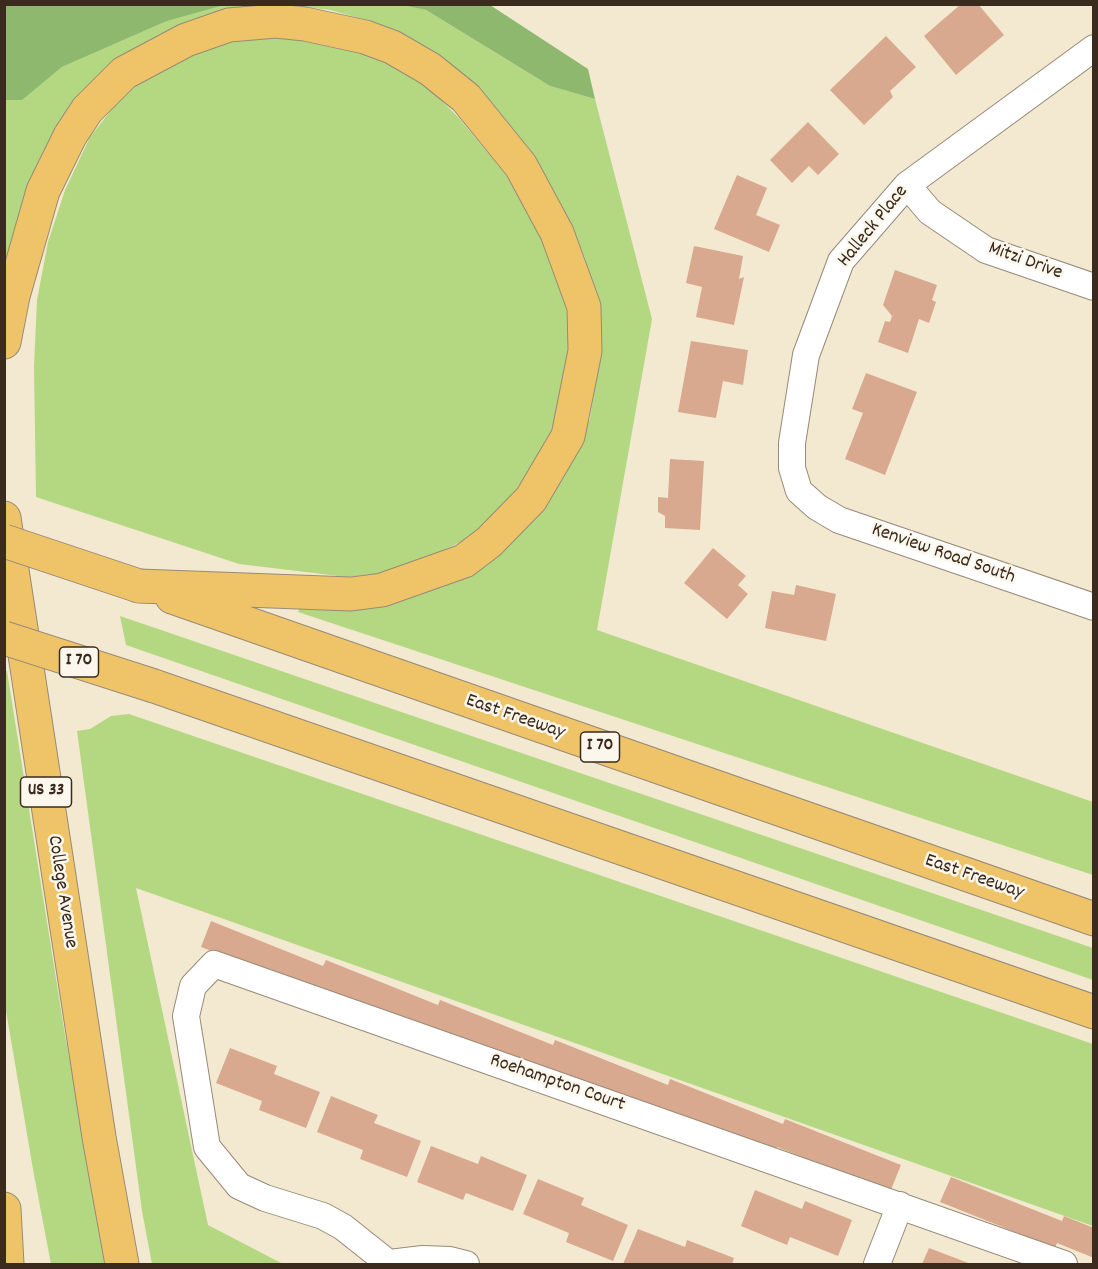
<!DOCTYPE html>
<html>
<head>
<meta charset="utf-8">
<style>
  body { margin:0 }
  #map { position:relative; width:1098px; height:1269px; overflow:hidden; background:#f3e9d1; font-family:Dekko,sans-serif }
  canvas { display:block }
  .frame { position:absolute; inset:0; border:6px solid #3b2a1e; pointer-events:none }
</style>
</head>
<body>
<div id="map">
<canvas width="1098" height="1269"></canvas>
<div class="frame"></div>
</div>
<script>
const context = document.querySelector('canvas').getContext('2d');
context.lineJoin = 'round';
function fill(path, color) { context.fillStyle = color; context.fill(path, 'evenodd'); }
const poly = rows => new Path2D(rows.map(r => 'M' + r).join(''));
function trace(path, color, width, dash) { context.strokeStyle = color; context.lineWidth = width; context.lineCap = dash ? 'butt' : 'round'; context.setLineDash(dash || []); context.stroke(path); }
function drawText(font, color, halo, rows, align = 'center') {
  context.font = font + ' Dekko,sans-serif'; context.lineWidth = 5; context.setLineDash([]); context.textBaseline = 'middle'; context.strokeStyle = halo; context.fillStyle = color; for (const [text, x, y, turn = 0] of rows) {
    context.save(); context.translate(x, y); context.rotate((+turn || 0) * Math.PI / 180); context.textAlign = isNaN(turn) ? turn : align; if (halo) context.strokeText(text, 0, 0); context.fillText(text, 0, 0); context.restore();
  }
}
const green = poly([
  [224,4,403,4,426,10,550,86,595,99,652,319,597,630,1093,802,1093,875,298,612,301,605,355,605,537,514,558,485,579,448,590,418,596,382,597,342,594,296,585,258,571,225,401,35,366,20,330,10,297,6,257,8,117,65,5,309,5,99,22,99,62,67,167,21],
  [270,36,309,37,374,54,427,86,459,118,506,175,533,218,568,304,571,334,565,402,532,476,472,536,424,561,382,573,347,577,239,564,36,497,34,366,37,300,48,242,65,190,90,137,120,99,148,76,184,57,223,43],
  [120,616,1093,948,1093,980,126,645],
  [4,670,7,671,65,1035,107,1264,51,1264,34,1175,5,1005],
  [129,714,1093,1044,1093,1226,136,888,208,1225,283,1264,152,1264,142,1211,77,731,90,729,111,716]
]);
const forest = poly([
  [5,4,224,4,224,5,167,21,62,67,22,100,7,100,4,99],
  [403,5,490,5,588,69,595,99,550,86,426,10]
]);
const building = poly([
  [961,4,978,4,1004,35,956,75,924,36],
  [886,36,916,67,890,91,893,97,864,125,830,90],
  [808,122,839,154,818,175,809,166,792,183,770,160],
  [737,175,767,188,756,215,780,225,769,252,714,229],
  [694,246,743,256,739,279,744,277,734,325,696,317,702,287,686,283],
  [895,270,937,285,932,300,936,302,929,323,919,319,908,353,878,342,885,321,890,322,892,316,883,305],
  [691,341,748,350,743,385,723,381,716,418,678,412],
  [866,373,917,392,885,475,845,459,863,413,852,409],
  [670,459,704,461,700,530,665,528,665,516,658,512,658,497,668,498],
  [713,548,746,576,738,585,748,594,727,619,684,583],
  [796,585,836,594,826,641,765,628,772,591,794,595],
  [211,921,323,966,326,960,438,1005,440,1000,553,1045,555,1040,668,1085,670,1079,783,1124,785,1119,901,1165,890,1192,777,1147,775,1152,661,1107,659,1112,547,1067,545,1072,433,1028,430,1034,201,947],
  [230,1048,277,1066,274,1074,320,1092,306,1128,259,1110,262,1101,216,1083],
  [331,1096,378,1115,374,1123,421,1141,407,1177,360,1159,363,1150,317,1132],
  [431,1146,478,1164,481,1156,527,1175,513,1211,466,1193,463,1200,417,1182],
  [951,1177,1062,1221,1064,1216,1094,1228,1094,1258,1057,1243,1055,1248,940,1202],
  [538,1179,584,1198,581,1205,628,1225,613,1261,566,1242,569,1233,523,1214],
  [755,1190,802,1209,805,1201,852,1220,838,1256,790,1237,787,1245,741,1226],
  [638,1229,685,1247,687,1240,734,1258,732,1264,623,1264],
  [929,1248,971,1264,922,1264]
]);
const minor = poly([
  [1094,48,907,185,841,261,806,355,792,443,792,468,799,491,817,507,839,520,1094,607],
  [907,185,930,212,986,250,1094,287],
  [387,1262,343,1227,323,1216,265,1198,239,1186,207,1147,186,1016,193,986,214,964,1064,1264],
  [381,1264,423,1259,450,1260,466,1264],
  [877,1264,900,1205]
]);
const major = poly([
  [4,1209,7,1264]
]);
const highway = poly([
  [4,342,13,296,43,191,70,136,87,110,124,73,186,40,229,25,276,21,305,24,365,37,392,47,430,69,466,98,521,166,557,233,584,307,585,351,568,436,531,499,489,542,464,561,382,590,351,594,139,586],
  [4,518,99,1137,122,1264],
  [172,597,1094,919],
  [154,686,1094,1012],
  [4,1262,5,1264]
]);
const highwayBridge = poly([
  [4,541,139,586],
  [4,638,154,686]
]);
const shields = [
  [79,662,39],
  [600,747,39],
  [46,792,51]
];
const shieldNames = [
  ["I 70",79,662],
  ["I 70",600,747],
  ["US 33",46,792]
];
const streetNames = [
  ["Halleck Place",874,227,-51],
  ["Mitzi Drive",1025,262,20],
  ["Kenview Road South",943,555,19],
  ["East Freeway",515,718,19],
  ["East Freeway",974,878,19],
  ["College Avenue",61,892,81],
  ["Roehampton Court",557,1084,19]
];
fill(green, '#b4d881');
fill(forest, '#8fb86f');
fill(building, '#d8a98e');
trace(minor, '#978a78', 28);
trace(major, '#978a78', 35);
trace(highway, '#978a78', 35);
trace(minor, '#fff', 26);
trace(major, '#efc469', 33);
trace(highway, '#efc469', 33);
trace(highwayBridge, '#978a78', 35, []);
trace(highwayBridge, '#efc469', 33);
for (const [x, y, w] of shields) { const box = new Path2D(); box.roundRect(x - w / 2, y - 15, w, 30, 4.5); context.fillStyle = '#fbf7ec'; context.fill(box); trace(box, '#3b2a1e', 1.5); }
drawText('bold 18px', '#3b2a1e', null, shieldNames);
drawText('20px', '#3b2a1e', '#fbf7ec', streetNames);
</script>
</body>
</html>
